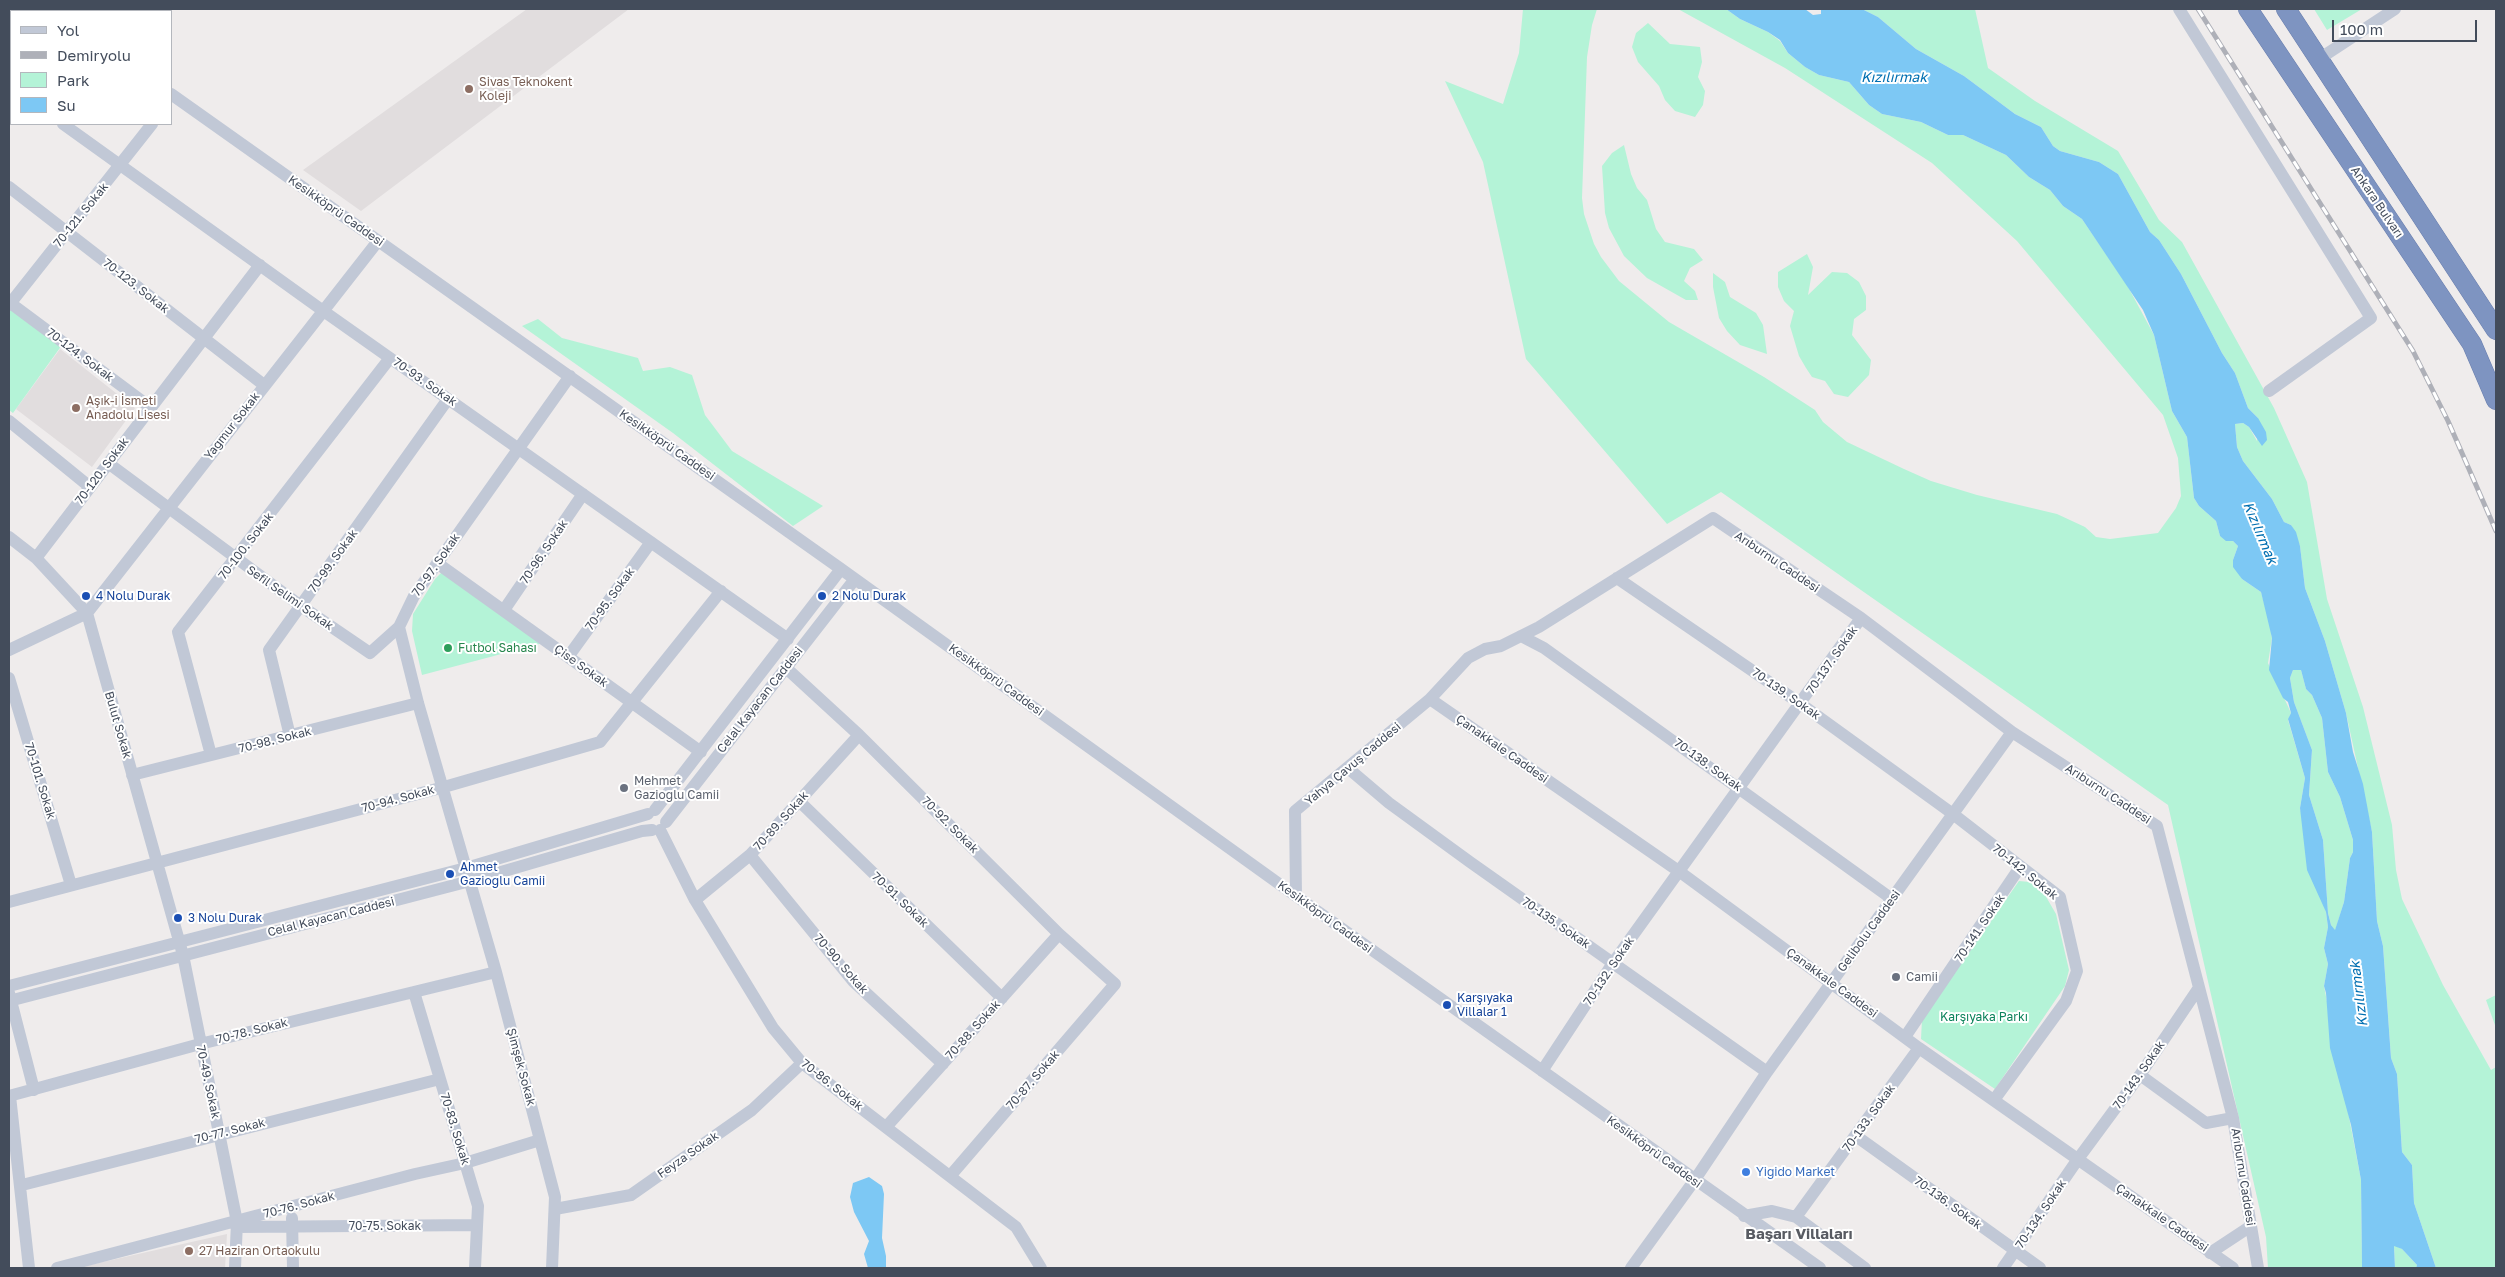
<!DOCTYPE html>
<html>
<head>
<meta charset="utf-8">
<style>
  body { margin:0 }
  #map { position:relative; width:2505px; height:1277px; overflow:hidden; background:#efecec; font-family:"Golos Text",sans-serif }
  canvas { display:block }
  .frame { position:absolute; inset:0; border:10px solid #434c5b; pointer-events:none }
  .legend { position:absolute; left:10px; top:10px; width:162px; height:115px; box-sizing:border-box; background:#fff; border:1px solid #b4b7bd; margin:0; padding:6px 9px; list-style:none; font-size:15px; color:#434c5b }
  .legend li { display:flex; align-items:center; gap:10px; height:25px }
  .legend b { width:25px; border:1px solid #b4b7bd }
  .scale { position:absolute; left:2332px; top:20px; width:145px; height:22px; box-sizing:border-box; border:2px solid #434c5b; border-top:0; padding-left:6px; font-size:15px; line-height:18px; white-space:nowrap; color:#434c5b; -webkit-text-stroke:4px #fff; paint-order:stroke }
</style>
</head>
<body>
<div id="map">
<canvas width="2505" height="1277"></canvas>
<div class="frame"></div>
<ul class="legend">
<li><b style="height:6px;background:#c1c8d6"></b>Yol</li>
<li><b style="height:6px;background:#aeb0b8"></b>Demiryolu</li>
<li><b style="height:14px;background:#b4f3d7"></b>Park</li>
<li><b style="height:14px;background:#7dc8f4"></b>Su</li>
</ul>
<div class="scale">100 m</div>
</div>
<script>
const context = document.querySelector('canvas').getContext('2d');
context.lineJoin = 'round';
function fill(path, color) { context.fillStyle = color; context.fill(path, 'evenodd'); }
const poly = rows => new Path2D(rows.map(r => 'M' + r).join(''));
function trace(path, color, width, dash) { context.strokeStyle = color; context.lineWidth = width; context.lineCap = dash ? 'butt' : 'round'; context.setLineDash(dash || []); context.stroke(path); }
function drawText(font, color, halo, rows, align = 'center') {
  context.font = font + ' "Golos Text",sans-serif'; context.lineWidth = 4; context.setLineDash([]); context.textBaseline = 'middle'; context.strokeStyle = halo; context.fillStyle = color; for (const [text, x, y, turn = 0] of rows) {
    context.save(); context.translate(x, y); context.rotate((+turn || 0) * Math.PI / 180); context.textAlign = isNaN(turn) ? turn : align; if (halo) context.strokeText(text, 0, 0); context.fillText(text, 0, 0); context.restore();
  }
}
const education = poly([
  [527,9,629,9,361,211,303,170],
  [60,349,135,408,92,467,16,409],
  [227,1234,225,1268,76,1268]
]);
const green = poly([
  [1523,9,1597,9,1592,25,1587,57,1582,198,1584,214,1594,244,1601,257,1619,281,1669,322,1764,377,1815,410,1823,422,1847,442,1904,469,1931,481,1977,495,2057,514,2085,527,2096,537,2110,539,2158,533,2176,508,2181,496,2178,458,2163,415,2017,241,1932,163,1785,68,1678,9,1726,9,1740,19,1768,32,1780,41,1788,53,1805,67,1819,75,1849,82,1869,105,1882,114,1921,122,1948,135,1963,135,2006,155,2029,177,2050,190,2063,206,2082,219,2127,285,2154,335,2172,411,2187,437,2194,498,2199,506,2216,521,2220,536,2233,541,2238,546,2233,560,2242,579,2261,592,2270,624,2272,638,2268,663,2291,713,2288,720,2305,778,2300,808,2326,912,2328,927,2324,948,2328,964,2324,986,2361,1180,2362,1268,2268,1268,2266,1237,2168,805,1721,492,1667,524,1526,359,1483,162,1445,81,1503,104,1519,53],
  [1862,9,1975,9,1988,68,2035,101,2118,151,2159,220,2182,242,2274,408,2307,482,2327,599,2363,707,2392,825,2396,870,2402,899,2443,985,2491,1070,2496,1067,2496,1268,2436,1268,2414,1203,2412,1165,2402,1152,2397,1074,2391,1058,2383,946,2377,921,2372,832,2346,713,2325,641,2305,588,2300,546,2291,525,2284,522,2272,499,2243,461,2237,447,2235,424,2243,423,2249,427,2257,441,2258,418,2248,408,2235,373,2222,353,2181,274,2159,240,2150,232,2118,174,2099,162,2060,151,2053,146,2041,127,2015,114,1964,76,1916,49,1878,17],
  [2314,9,2362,9,2327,30],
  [1648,23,1670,44,1700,47,1702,62,1698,77,1705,91,1703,105,1695,117,1675,111,1665,100,1659,86,1638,62,1632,47,1636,33],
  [1624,145,1631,174,1637,188,1647,200,1656,229,1665,242,1694,249,1703,260,1690,268,1684,281,1695,291,1698,300,1686,300,1647,278,1624,256,1609,228,1605,213,1602,166,1612,153],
  [1807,254,1813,267,1808,295,1832,272,1847,273,1859,282,1866,296,1866,310,1854,319,1852,335,1871,360,1869,375,1848,397,1834,394,1825,381,1812,377,1806,368,1799,356,1790,326,1794,311,1784,301,1778,287,1778,272],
  [1713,273,1725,282,1730,297,1756,313,1763,325,1767,354,1740,345,1727,331,1719,318,1713,287],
  [9,309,62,345,13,413,9,410],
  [538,319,562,338,638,358,643,371,670,367,692,375,705,415,732,451,823,506,793,526,673,433,522,326],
  [443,571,543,643,422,675,412,631,413,614,435,579],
  [2293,670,2301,670,2306,689,2312,695,2322,718,2328,772,2340,797,2353,840,2353,852,2350,858,2344,902,2335,931,2331,925,2328,913,2323,840,2309,795,2312,750,2294,702,2290,678],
  [2019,881,2030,882,2045,895,2056,914,2069,970,2065,986,1995,1089,1921,1039,1922,1019],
  [2496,995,2496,1028,2486,1000],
  [2394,1245,2402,1249,2417,1265,2416,1268,2395,1268]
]);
const water = poly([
  [1726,9,1805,9,1813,15,1821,14,1821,9,1862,9,1878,17,1916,49,1964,76,2015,114,2041,127,2053,146,2060,151,2099,162,2118,174,2150,232,2159,240,2181,274,2222,353,2235,373,2248,408,2258,418,2266,432,2267,440,2262,446,2249,427,2243,423,2235,424,2237,447,2243,461,2272,499,2284,522,2291,525,2296,532,2300,546,2305,588,2325,641,2346,713,2353,752,2363,784,2372,832,2377,921,2383,946,2391,1058,2397,1074,2402,1152,2412,1165,2414,1203,2436,1268,2416,1268,2417,1265,2402,1249,2394,1246,2395,1268,2362,1268,2361,1180,2351,1125,2330,1048,2326,993,2324,986,2328,964,2324,948,2328,927,2326,912,2307,870,2300,808,2305,778,2288,719,2291,713,2288,702,2283,698,2269,670,2272,638,2261,592,2242,579,2233,567,2233,560,2238,546,2233,541,2226,541,2220,536,2216,521,2199,506,2194,498,2187,437,2172,411,2154,335,2143,310,2082,219,2063,206,2050,190,2029,177,2006,155,1963,135,1948,135,1921,122,1882,114,1869,105,1849,82,1819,75,1805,67,1788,53,1780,40,1768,32,1740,19],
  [2293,670,2301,670,2306,689,2312,695,2322,718,2328,772,2340,797,2353,840,2353,852,2350,858,2344,902,2335,930,2331,925,2328,913,2323,840,2309,795,2312,750,2294,702,2290,678],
  [869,1177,882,1186,884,1194,882,1238,886,1256,886,1268,868,1268,864,1254,869,1241,854,1212,850,1197,853,1183]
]);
const minor = poly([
  [52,9,56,11],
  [2179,9,2371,318,2269,391],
  [2319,59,2395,9],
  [9,84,11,86],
  [171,94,841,569,1296,896,1820,1268],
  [63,124,322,310,788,639],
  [9,187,264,385],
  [9,302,150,407],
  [9,305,152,124],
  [9,421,90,487],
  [108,463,301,606,370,653,399,627],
  [9,537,36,558,87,613,183,955,237,1222,235,1268],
  [36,558,260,265],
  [437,563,701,752],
  [1617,578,1801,704,1953,814,2060,897,2077,971,2066,1001,1994,1100],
  [504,610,583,494],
  [1521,636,1544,648,1892,899],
  [9,650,87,613,378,241],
  [568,657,651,542],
  [785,667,859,735,1059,934,1115,984,951,1175],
  [9,678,71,885],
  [1430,699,1680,872,1919,1048,2233,1268],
  [290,736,269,650,448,399],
  [211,755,178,632,390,358],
  [1349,769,1389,803,1470,862,1767,1072],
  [132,775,418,703],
  [799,801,1002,998],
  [655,810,841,569],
  [666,822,855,579],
  [660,830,695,900,773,1028,802,1063,1016,1227,1041,1268],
  [750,855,853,981,943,1064],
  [1296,896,1295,811,1430,699,1468,658,1485,649,1501,646,1539,627,1713,518,1861,618,2012,732,2157,826,2233,1118,2258,1268],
  [695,900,750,855,859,735],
  [9,902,444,787,600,742,721,591],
  [9,986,466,868,648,814],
  [414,992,478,1206,475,1268],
  [9,993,34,1090],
  [9,1001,470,881,642,831,652,830],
  [1905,1037,2020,867],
  [1542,1071,1613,963,1861,618],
  [2140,1075,2206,1123,2233,1118],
  [9,1096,200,1044,496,972],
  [10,1096,29,1268],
  [887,1126,1059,934],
  [1856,1136,2040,1268],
  [22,1185,440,1079],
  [555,1209,631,1195,752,1110,802,1063],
  [1744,1216,1772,1211,1796,1217,1919,1048],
  [1796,1217,1865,1268],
  [292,1218,293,1268],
  [237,1227,477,1225],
  [2210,1253,2251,1226],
  [57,1268,415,1174,465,1163,540,1140],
  [552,1268,555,1197,496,972,418,703,399,627,414,596,570,376],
  [1631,1268,1694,1181,1767,1072,2012,732],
  [2003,1268,2078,1159,2140,1075,2198,989]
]);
const highway = poly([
  [2248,9,2472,344,2496,400],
  [2286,9,2496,330]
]);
const rail = poly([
  [2198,9,2413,351,2448,421,2496,531]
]);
const markers = [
  [469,89,5,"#8d6e63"],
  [76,408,5,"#8d6e63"],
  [86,596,5,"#1a4fb4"],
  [822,596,5,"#1a4fb4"],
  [448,648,5,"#2e9e5b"],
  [624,788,5,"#6b7280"],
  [450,874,5,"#1a4fb4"],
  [178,918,5,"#1a4fb4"],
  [1896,977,5,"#6b7280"],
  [1447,1005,5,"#1a4fb4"],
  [1746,1172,5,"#3f7fe0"],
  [189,1251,5,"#8d6e63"]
];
const educationNames = [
  ["Sivas Teknokent",479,82],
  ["Koleji",479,96],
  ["Aşık-i İsmeti",86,401],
  ["Anadolu Lisesi",86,415],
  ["27 Haziran Ortaokulu",199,1251]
];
const streetNames = [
  ["Ankara Bulvarı",2377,202,56],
  ["Kesikköprü Caddesi",336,211,35],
  ["70-121. Sokak",81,215,-51],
  ["70-123. Sokak",136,286,38],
  ["70-124. Sokak",80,355,37],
  ["70-93. Sokak",425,382,35],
  ["Yağmur Sokak",232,426,-52],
  ["Kesikköprü Caddesi",667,445,35],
  ["70-120. Sokak",102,471,-53],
  ["70-100. Sokak",246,546,-52],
  ["70-96. Sokak",544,552,-56],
  ["70-99. Sokak",333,561,-54],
  ["Arıburnu Caddesi",1777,562,34],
  ["70-97. Sokak",436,565,-55],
  ["Sefil Selimi Sokak",290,598,35],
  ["70-95. Sokak",610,599,-54],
  ["70-137. Sokak",1832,660,-55],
  ["Çise Sokak",581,666,36],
  ["Kesikköprü Caddesi",996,680,36],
  ["70-139. Sokak",1786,694,35],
  ["Celal Kayacan Caddesi",760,700,-52],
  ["Bulut Sokak",118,725,74],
  ["70-98. Sokak",275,740,-14],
  ["Çanakkale Caddesi",1502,749,35],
  ["Yahya Çavuş Caddesi",1353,764,-40],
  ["70-138. Sokak",1708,765,36],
  ["70-101. Sokak",40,781,73],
  ["Arıburnu Caddesi",2108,794,33],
  ["70-94. Sokak",398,799,-15],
  ["70-89. Sokak",781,821,-48],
  ["70-92. Sokak",950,825,45],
  ["70-142. Sokak",2025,872,39],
  ["70-91. Sokak",900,900,44],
  ["Celal Kayacan Caddesi",331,917,-14],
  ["Kesikköprü Caddesi",1325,917,36],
  ["70-135. Sokak",1556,923,35],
  ["70-141. Sokak",1980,928,-56],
  ["Gelibolu Caddesi",1869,931,-54],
  ["70-90. Sokak",841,964,49],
  ["70-132. Sokak",1609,971,-56],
  ["Çanakkale Caddesi",1832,983,36],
  ["70-88. Sokak",973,1030,-48],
  ["70-78. Sokak",252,1031,-14],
  ["Şimşek Sokak",521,1067,75],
  ["70-143. Sokak",2139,1075,-55],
  ["70-87. Sokak",1033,1080,-49],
  ["70-49. Sokak",208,1082,78],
  ["70-86. Sokak",832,1085,38],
  ["70-133. Sokak",1869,1118,-54],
  ["70-83. Sokak",455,1129,73],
  ["70-77. Sokak",230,1131,-14],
  ["Kesikköprü Caddesi",1654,1152,36],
  ["Feyza Sokak",688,1155,-35],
  ["Arıburnu Caddesi",2243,1177,81],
  ["70-136. Sokak",1948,1203,36],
  ["70-76. Sokak",299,1205,-15],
  ["70-134. Sokak",2041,1214,-56],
  ["Çanakkale Caddesi",2162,1218,35],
  ["70-75. Sokak",385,1226]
];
const transitNames = [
  ["4 Nolu Durak",96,596],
  ["2 Nolu Durak",832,596],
  ["Ahmet",460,867],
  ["Gazioğlu Camii",460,881],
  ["3 Nolu Durak",188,918],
  ["Karşıyaka",1457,998],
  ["Villalar 1",1457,1012]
];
const leisureNames = [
  ["Futbol Sahası",458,648]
];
const worshipNames = [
  ["Mehmet",634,781],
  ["Gazioğlu Camii",634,795],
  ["Camii",1906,977]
];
const parkNames = [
  ["Karşıyaka Parkı",1984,1017]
];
const shopNames = [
  ["Yiğido Market",1756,1172]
];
const waterNames = [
  ["Kızılırmak",1894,78],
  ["Kızılırmak",2260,533,67],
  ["Kızılırmak",2359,994,-97]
];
const quarterNames = [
  ["Başarı Villaları",1799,1234]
];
fill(education, '#e1ddde');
fill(green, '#b4f3d7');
fill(water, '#7dc8f4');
trace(highway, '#697ead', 20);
trace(minor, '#c1c8d6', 12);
trace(highway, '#7e94c1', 19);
trace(rail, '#aeb0b8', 5);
trace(rail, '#fff', 3, [9]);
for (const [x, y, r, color] of markers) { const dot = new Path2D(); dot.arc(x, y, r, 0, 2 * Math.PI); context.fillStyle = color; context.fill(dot); trace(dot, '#fff', 2); }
drawText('12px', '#785e54', '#fff', educationNames, 'left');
drawText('12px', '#434c5b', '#fff', streetNames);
drawText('12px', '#164399', '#fff', transitNames, 'left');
drawText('12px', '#27864d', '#fff', leisureNames, 'left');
drawText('12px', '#5b616d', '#fff', worshipNames, 'left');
drawText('12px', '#0d835c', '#fff', parkNames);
drawText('12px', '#366cbe', '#fff', shopNames, 'left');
drawText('italic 14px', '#006fb1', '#fff', waterNames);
drawText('bold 15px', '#585b62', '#fff', quarterNames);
</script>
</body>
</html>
